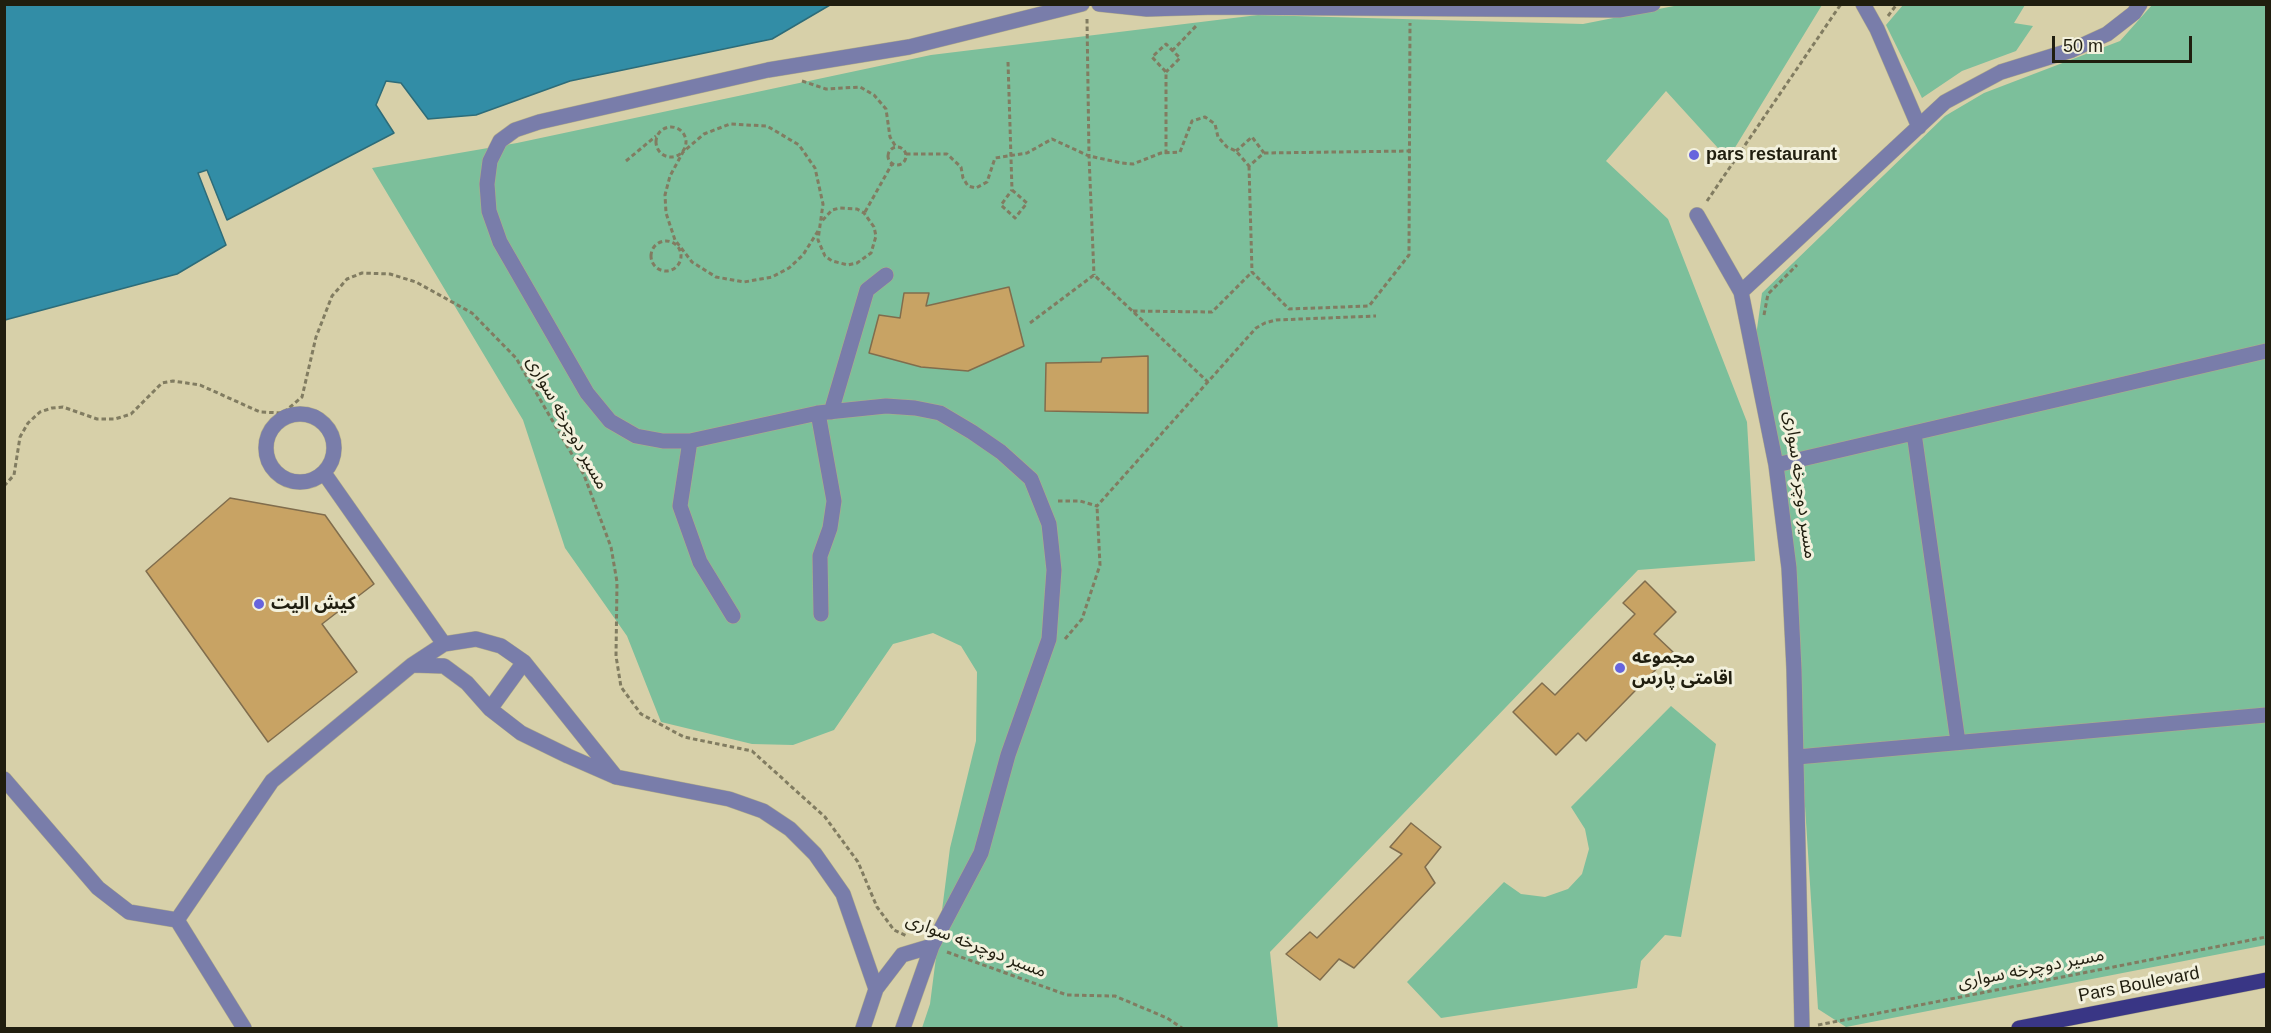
<!DOCTYPE html>
<html>
<head>
<meta charset="utf-8">
<style>
  body { margin:0 }
  #map { position:relative; width:2271px; height:1033px; overflow:hidden; background:#d7d0a9; font-family:Arial,sans-serif }
  canvas { display:block }
  .frame { position:absolute; inset:0; border:6px solid #201e0f; pointer-events:none }
  .scale { position:absolute; left:2052px; top:36px; width:140px; height:27px; box-sizing:border-box; border:3px solid #201e0f; border-top:0; padding-left:8px; font-size:18px; line-height:21px; white-space:nowrap; color:#201e0f; -webkit-text-stroke:4px #f3f1dd; paint-order:stroke }
</style>
</head>
<body>
<div id="map">
<canvas width="2271" height="1033"></canvas>
<div class="frame"></div>
<div class="scale">50 m</div>
</div>
<script>
const context = document.querySelector('canvas').getContext('2d');
context.lineJoin = 'round';
function fill(path, color) { context.fillStyle = color; context.fill(path, 'evenodd'); }
const poly = rows => new Path2D(rows.map(r => 'M' + r).join(''));
function trace(path, color, width, dash) { context.strokeStyle = color; context.lineWidth = width; context.lineCap = dash ? 'butt' : 'round'; context.setLineDash(dash || []); context.stroke(path); }
function drawText(font, color, halo, rows, align = 'center') {
  context.font = font + ' Arial,"Noto Sans Arabic",sans-serif'; context.lineWidth = 6; context.setLineDash([]); context.textBaseline = 'middle'; context.strokeStyle = halo; context.fillStyle = color; for (const [text, x, y, turn = 0] of rows) {
    context.save(); context.translate(x, y); context.rotate((+turn || 0) * Math.PI / 180); context.textAlign = isNaN(turn) ? turn : align; if (halo) context.strokeText(text, 0, 0); context.fillText(text, 0, 0); context.restore();
  }
}
const green = poly([
  [1679,5,1822,5,1728,159,1666,91,1606,161,1668,219,1747,422,1755,561,1638,570,1270,952,1278,1028,922,1028,930,1004,950,848,976,741,977,672,961,646,933,633,893,644,834,730,793,745,752,744,661,722,627,636,565,548,523,420,372,168,517,143,931,55,1258,15,1583,24],
  [2025,5,2014,23,2033,26,2016,51,1962,71,1922,98,1886,25,1903,5],
  [2152,5,2266,5,2266,945,1846,1027,1818,1009,1783,463,1756,336,1762,293,1945,116,1984,93,2120,41],
  [1671,706,1716,744,1681,937,1665,935,1641,961,1637,988,1441,1018,1407,982,1504,882,1521,894,1545,897,1568,889,1582,874,1589,849,1585,829,1571,807]
]);
const water = poly([
  [5,4,830,4,830,5,772,39,570,81,476,115,428,119,401,83,386,81,376,105,394,133,227,220,207,170,198,173,226,245,177,274,5,320,5,4]
]);
const building = poly([
  [1009,287,1024,346,968,371,921,367,869,353,879,315,900,318,904,293,929,293,926,306,1009,287],
  [1148,356,1148,413,1045,411,1046,363,1101,362,1102,358,1148,356],
  [230,498,325,515,374,584,322,624,357,672,268,742,146,571,230,498],
  [1645,581,1676,612,1654,634,1673,652,1586,741,1578,733,1556,755,1513,712,1542,683,1555,695,1635,614,1623,603,1645,581],
  [1411,823,1441,847,1425,867,1435,883,1354,968,1339,959,1320,980,1286,954,1310,932,1317,938,1402,854,1390,847,1411,823]
]);
const path = poly([
  [1888,16,1897,4],
  [1087,19,1089,156,1094,275],
  [1172,51,1198,24],
  [1008,62,1012,190],
  [802,81,826,89,860,87,874,95,886,109,890,137,896,147],
  '656 142a15 15 0 1 1 30 0a15 15 0 1 1-30 0Z',
  '888 156a9 9 0 1 1 18 0a9 9 0 1 1-18 0Z',
  [1264,153,1409,151],
  [906,154,947,154,961,167,963,178,968,186,976,188,987,182,995,158,1027,153,1052,139,1089,156,1122,163,1133,164,1161,153,1180,152,1192,121,1205,117,1215,124,1218,137,1227,147,1236,151,1249,166,1264,153,1252,137,1236,151],
  [1166,154,1166,72,1152,57,1166,44,1180,58,1166,72],
  [626,161,656,136],
  [1249,166,1252,272,1289,309,1369,306,1409,255,1410,23],
  [1012,190,1027,203,1015,218,1001,205,1012,190],
  [1707,201,1841,4],
  [865,212,892,164],
  [818,231,803,255,789,268,772,277,744,282,716,277,692,262,675,240,666,213,665,195,670,176,683,152,704,134,730,124,767,126,799,145,815,168,823,204,818,240,825,256,832,261,848,265,857,263,871,253,876,236,874,227,864,213,857,209,840,208,832,210,821,222],
  '651 256a15 15 0 1 1 30 0a15 15 0 1 1-30 0Z',
  [1133,311,1212,312,1252,272],
  [1764,315,1768,294,1797,265],
  [1030,323,1094,275,1208,382],
  [4,486,14,475,20,437,28,423,40,412,52,408,63,407,97,419,115,419,131,414,162,383,173,381,200,385,260,412,283,413,302,397,316,337,332,296,347,279,362,273,390,274,416,282,472,313,516,358,584,475,611,547,617,582,616,656,621,687,641,714,684,737,752,751,825,817,858,862,877,907,894,930,907,936],
  [1058,501,1080,501,1097,506,1256,328,1265,323,1276,320,1376,316],
  [1065,639,1082,619,1100,565,1097,506],
  [947,952,1067,995,1115,996,1167,1018,1182,1028],
  [1818,1025,2266,937]
]);
const minor = poly([
  [1099,4,1147,9,1216,7,1619,10,1653,4],
  [1863,4,1877,29,1919,127],
  [1697,215,1741,292,1776,465,1789,568,1794,669,1802,1028],
  [1741,292,1945,102,2001,72,2072,50,2107,34,2134,13,2140,4],
  [831,412,867,290,886,275],
  [818,413,834,501,830,528,820,556,821,614],
  '266 448a34 34 0 1 1 68 0a34 34 0 1 1-68 0Z',
  [1914,433,1958,742],
  [690,441,680,506,700,562,733,616],
  [1776,465,2266,351],
  [324,473,444,644],
  [412,665,444,666,467,683,490,709,521,733,568,756,616,777,729,799,763,811,790,829,815,854,843,894,876,989],
  [490,709,524,662],
  [1797,757,2266,715],
  [4,779,98,888,129,912,177,920],
  [244,1028,177,920,272,781,412,665,444,644,476,639,501,646,524,662,616,777],
  [863,1028,876,989,902,955,932,946],
  [903,1028,932,946,981,853,1008,755,1049,639,1054,570,1049,524,1031,479,1001,452,972,432,940,413,915,408,886,406,818,413,690,441,663,441,636,436,610,421,587,393,500,242,489,211,487,184,490,161,500,141,515,130,539,122,768,70,909,47,1082,4]
]);
const major = poly([
  [2019,1028,2266,980]
]);
const markers = [
  [1694,155,6,"#6764dd"],
  [259,604,6,"#6764dd"],
  [1620,668,6,"#6764dd"]
];
const poiNames = [
  ["pars restaurant",1706,155],
  ["کیش الیت",271,604],
  ["مجموعه",1632,658],
  ["اقامتی پارس",1632,679]
];
const streetNames = [
  ["مسیر دوچرخه سواری",567,423,61],
  ["مسیر دوچرخه سواری",1800,485,82],
  ["مسیر دوچرخه سواری",976,946,21],
  ["مسیر دوچرخه سواری",2031,969,-11],
  ["Pars Boulevard",2139,985,-11]
];
fill(green, '#7cbf9b');
fill(water, '#328da6');
trace(water, '#2d6c79', 1.5);
fill(building, '#c8a364');
trace(building, '#806d4d', 1.5);
trace(minor, '#b2ac8a', 16);
trace(major, '#b2ac8a', 16);
trace(path, '#817c61', 3, [4.5, 3]);
trace(minor, '#797daa', 15);
trace(major, '#393685', 15);
for (const [x, y, r, color] of markers) { const dot = new Path2D(); dot.arc(x, y, r, 0, 2 * Math.PI); context.fillStyle = color; context.fill(dot); trace(dot, '#f3f1dd', 2); }
drawText('bold 18px', '#201e0f', '#f3f1dd', poiNames, 'left');
drawText('18px', '#201e0f', '#f3f1dd', streetNames);
</script>
</body>
</html>
